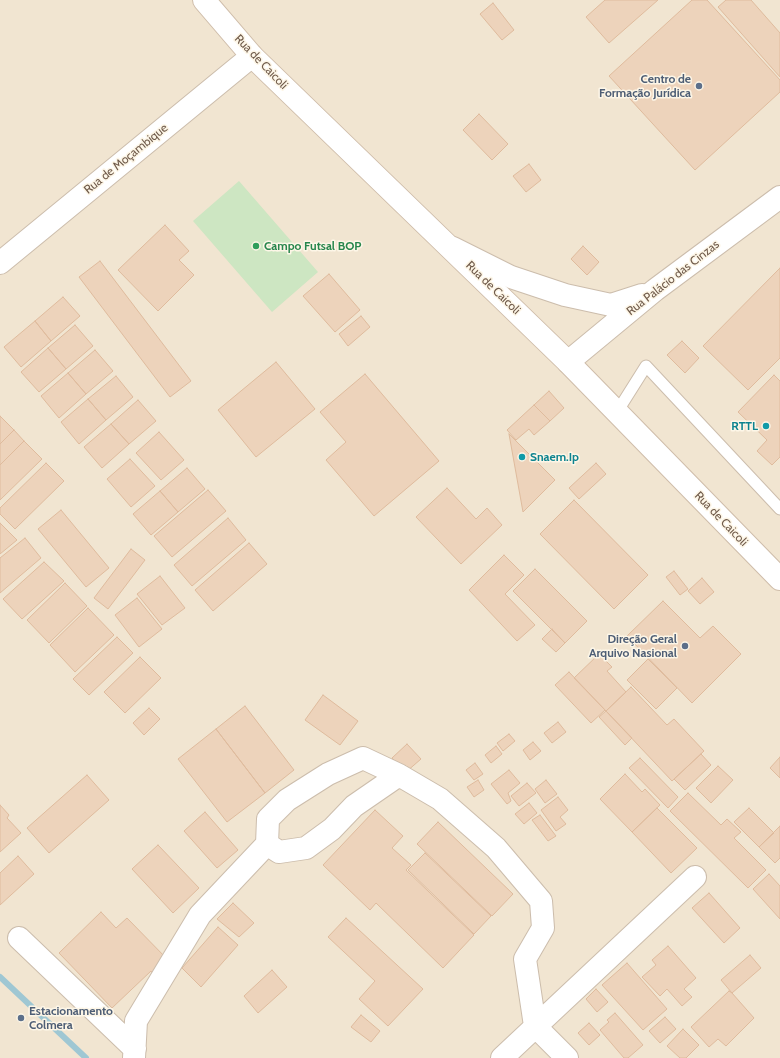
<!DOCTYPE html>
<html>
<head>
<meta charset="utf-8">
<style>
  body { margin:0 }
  canvas { display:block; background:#faf2e2 }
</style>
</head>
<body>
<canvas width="780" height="1058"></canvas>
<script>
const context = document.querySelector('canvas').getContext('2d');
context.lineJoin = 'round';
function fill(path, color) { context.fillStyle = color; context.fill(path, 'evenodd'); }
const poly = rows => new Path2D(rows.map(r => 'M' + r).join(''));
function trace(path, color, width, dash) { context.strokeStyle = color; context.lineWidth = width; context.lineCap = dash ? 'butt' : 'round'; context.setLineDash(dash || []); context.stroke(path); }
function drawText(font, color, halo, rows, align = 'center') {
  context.font = font + ' Cabin,sans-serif'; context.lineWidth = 3; context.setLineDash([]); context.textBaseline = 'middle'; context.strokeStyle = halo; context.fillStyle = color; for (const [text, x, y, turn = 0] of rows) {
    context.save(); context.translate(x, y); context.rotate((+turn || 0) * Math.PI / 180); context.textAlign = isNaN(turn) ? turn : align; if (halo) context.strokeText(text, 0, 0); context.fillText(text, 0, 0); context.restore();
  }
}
const residential = poly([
  [0,0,780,0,780,1058,0,1058]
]);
const green = poly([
  [239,181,318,272,272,312,193,221]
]);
const stream = poly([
  [0,977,86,1058]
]);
const building = poly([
  [605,0,658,0,609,43,586,17,605,0],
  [692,0,707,0,780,80,780,92,695,170,609,76,692,0],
  [726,0,751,0,780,33,780,77,718,7,726,0],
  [493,3,514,30,502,40,480,14,493,3],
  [479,114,508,144,492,160,463,130,479,114],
  [529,164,541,180,526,192,513,176,529,164],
  [165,225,189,251,179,260,194,275,158,311,118,270,165,225],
  [583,246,599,262,587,275,571,259,583,246],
  [100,261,191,381,170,397,79,277,100,261],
  [780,268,780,358,748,390,703,346,780,268],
  [329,274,360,310,335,332,303,296,329,274],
  [63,297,80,316,51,341,35,321,63,297],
  [361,316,370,327,348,346,339,334,361,316],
  [35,321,51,341,21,367,4,347,35,321],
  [75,325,93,346,66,369,48,348,75,325],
  [682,341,699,358,685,373,667,355,682,341],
  [48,348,66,369,39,392,21,372,48,348],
  [95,350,113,371,86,394,68,373,95,350],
  [276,362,315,409,256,457,218,410,276,362],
  [68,373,86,394,59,418,41,396,68,373],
  [365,374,439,461,374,516,326,460,346,442,320,412,365,374],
  [774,375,780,381,780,457,772,465,757,451,767,440,738,412,774,375],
  [116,376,133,397,106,420,88,399,116,376],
  [549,391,564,408,550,421,534,405,549,391],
  [88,399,106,420,79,444,61,422,88,399],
  [138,400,156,421,129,444,111,424,138,400],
  [534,405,550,421,534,435,529,429,516,440,507,430,534,405],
  [0,416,14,430,0,444,0,416],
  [111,424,129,444,102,468,84,447,111,424],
  [14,430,24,441,0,465,0,444,14,430],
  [159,432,184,460,161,480,136,453,159,432],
  [509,434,555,480,523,512,509,434],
  [24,441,42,459,0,500,0,465,24,441],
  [130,459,155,486,131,507,107,479,130,459],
  [46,463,64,481,15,529,0,514,0,508,46,463],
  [596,463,606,474,579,499,569,488,596,463],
  [187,468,205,489,178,512,160,491,187,468],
  [447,488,476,519,487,508,502,525,461,564,416,517,447,488],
  [208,490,226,511,172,557,154,536,208,490],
  [160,491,178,512,151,535,133,514,160,491],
  [574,500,648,575,614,609,540,534,574,500],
  [61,510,109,568,86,587,38,529,61,510],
  [228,518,246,540,192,586,174,565,228,518],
  [0,523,17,540,0,554,0,523],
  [25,538,41,558,0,593,0,558,25,538],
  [249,543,267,564,213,611,195,590,249,543],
  [131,549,145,560,108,609,94,598,131,549],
  [504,555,524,575,505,594,535,625,517,641,469,590,504,555],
  [44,562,64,581,22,619,3,599,44,562],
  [535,569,587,621,565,643,513,591,535,569],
  [674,571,688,589,680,595,666,577,674,571],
  [160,576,185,608,162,625,137,594,160,576],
  [702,578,714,592,700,604,688,591,702,578],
  [65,583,87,606,49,643,27,620,65,583],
  [137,598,162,629,139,647,115,615,137,598],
  [663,601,700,638,713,626,741,654,692,703,627,636,663,601],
  [88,608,114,635,75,672,50,645,88,608],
  [552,629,565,643,556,652,542,639,552,629],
  [117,637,133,653,89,695,73,679,117,637],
  [599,654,612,667,607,671,626,692,606,711,574,678,599,654],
  [140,657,161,678,125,713,104,692,140,657],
  [648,659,677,688,656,709,627,680,648,659],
  [569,672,605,710,591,723,555,685,569,672],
  [631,687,667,725,674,719,704,751,672,781,606,711,631,687],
  [323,695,358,721,340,745,305,720,323,695],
  [245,706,294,770,265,793,216,729,245,706],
  [149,708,160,719,144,735,133,723,149,708],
  [606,711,632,738,625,745,599,717,606,711],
  [558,722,566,732,552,743,544,733,558,722],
  [216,729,265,793,227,822,178,759,216,729],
  [509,734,515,741,503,751,497,743,509,734],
  [533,742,541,751,530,760,523,750,533,742],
  [407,744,421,759,406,772,392,758,407,744],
  [496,746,502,754,491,763,485,755,496,746],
  [701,754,711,765,685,790,674,779,701,754],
  [780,757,780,778,770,768,780,757],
  [640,758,678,797,668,808,629,768,640,758],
  [475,763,483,774,474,780,466,770,475,763],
  [718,766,733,780,711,803,696,788,718,766],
  [509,770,520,783,508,793,511,801,507,804,491,784,509,770],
  [625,774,642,792,645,789,660,805,632,832,600,799,625,774],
  [87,775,109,800,49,853,27,828,87,775],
  [478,780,484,790,474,797,467,787,478,780],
  [546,780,557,794,545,803,535,789,546,780],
  [527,783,536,793,519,806,511,796,527,783],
  [688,793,721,825,727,819,741,832,734,838,766,870,748,888,670,811,688,793],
  [558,797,568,810,560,817,566,824,556,831,541,810,558,797],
  [529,803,537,813,524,824,515,814,529,803],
  [0,805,9,815,7,818,21,833,0,852,0,805],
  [657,808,697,848,671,873,632,832,657,808],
  [749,808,774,833,759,847,734,822,749,808],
  [375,810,403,836,392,848,411,865,406,870,474,935,443,968,376,903,370,910,323,865,375,810],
  [205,812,238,850,217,868,184,831,205,812],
  [540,815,556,836,548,841,532,820,540,815],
  [438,822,513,894,492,916,417,844,438,822],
  [780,826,780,858,775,863,759,847,780,826],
  [158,845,199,888,173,913,132,869,158,845],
  [425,853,491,916,474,934,408,870,425,853],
  [18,856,34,874,0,905,0,873,18,856],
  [769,874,780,886,780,919,753,889,769,874],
  [709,893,740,928,724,943,692,908,709,893],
  [233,903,254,923,239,937,217,919,233,903],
  [101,912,116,928,127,918,168,960,153,974,151,971,112,1008,59,953,101,912],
  [346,918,423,989,388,1026,359,999,375,981,328,937,346,918],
  [218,927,238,945,201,987,182,968,218,927],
  [668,946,696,978,684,989,692,997,682,1006,667,989,660,996,642,977,656,965,652,960,668,946],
  [750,955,761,968,732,993,721,980,750,955],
  [627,963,667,1009,643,1030,602,985,627,963],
  [272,970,287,987,258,1013,244,996,272,970],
  [596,989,608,1002,597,1012,586,999,596,989],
  [729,991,732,993,754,1018,726,1046,718,1039,709,1047,691,1027,729,991],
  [615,1013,643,1045,628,1058,624,1058,600,1030,609,1022,607,1020,615,1013],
  [361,1015,380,1031,371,1042,351,1027,361,1015],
  [665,1017,676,1029,660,1043,649,1031,665,1017],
  [589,1023,600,1035,589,1045,578,1033,589,1023],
  [683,1029,699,1045,686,1058,680,1058,667,1046,683,1029]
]);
const service = poly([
  [617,412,646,366,780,509]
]);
const minor = poly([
  [399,775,354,806,332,829,306,848,279,852,267,844,268,819,287,800,328,774,363,758,399,775,440,799,496,848,541,901,543,928,525,959,535,1026,567,1058],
  [19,938,135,1049],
  [134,1058,136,1021,200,915,267,844],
  [502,1058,695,877]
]);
const tertiary = poly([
  [453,248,511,277,565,295,611,305,642,295],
  [0,263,252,56],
  [568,362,655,290,780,197]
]);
const secondary = poly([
  [204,0,252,56,568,362,780,579]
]);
const markers = [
  [699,86,4,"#5c6f8a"],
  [256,246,4,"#2e9e5b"],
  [766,426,4,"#0f9aa8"],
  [522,457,4,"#0f9aa8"],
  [685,646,4,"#5c6f8a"],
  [21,1018,4,"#5c6f8a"]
];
const streetNames = [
  ["Rua de Caicoli",261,62,46],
  ["Rua de Moçambique",126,159,-39],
  ["Rua Palácio das Cinzas",673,278,-38],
  ["Rua de Caicoli",493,288,44],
  ["Rua de Caicoli",721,519,46]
];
const serviceNames = [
  ["Centro de",691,79],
  ["Formação Jurídica",691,93],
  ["Direção Geral",677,639],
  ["Arquivo Nasional",677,653],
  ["Estacionamento",29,1011,"left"],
  ["Colmera",29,1025,"left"]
];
const leisureNames = [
  ["Campo Futsal BOP",264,246]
];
const cultureNames = [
  ["RTTL",758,426],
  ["Snaem.Ip",530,457,"left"]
];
fill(residential, '#f1e5d1');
fill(green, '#cde6c2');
trace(stream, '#9fc7d3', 6);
fill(building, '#edd3bb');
trace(building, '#dfbb9d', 1);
trace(service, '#ccbdac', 13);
trace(minor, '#ccbdac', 24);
trace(tertiary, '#ccbdac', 24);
trace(secondary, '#cfbdaa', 24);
trace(service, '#fff', 11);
trace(minor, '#fff', 22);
trace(tertiary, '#fff', 22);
trace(secondary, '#fff', 22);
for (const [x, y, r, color] of markers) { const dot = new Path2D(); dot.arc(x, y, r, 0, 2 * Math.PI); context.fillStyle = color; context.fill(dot); trace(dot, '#fdf6e7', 1.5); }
drawText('12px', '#6f5a4a', '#fdf6e7', streetNames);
drawText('bold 12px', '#4e5e75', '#fdf6e7', serviceNames, 'right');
drawText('bold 12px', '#27864d', '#fdf6e7', leisureNames, 'left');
drawText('bold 12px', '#0d838f', '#fdf6e7', cultureNames, 'right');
</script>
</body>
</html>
